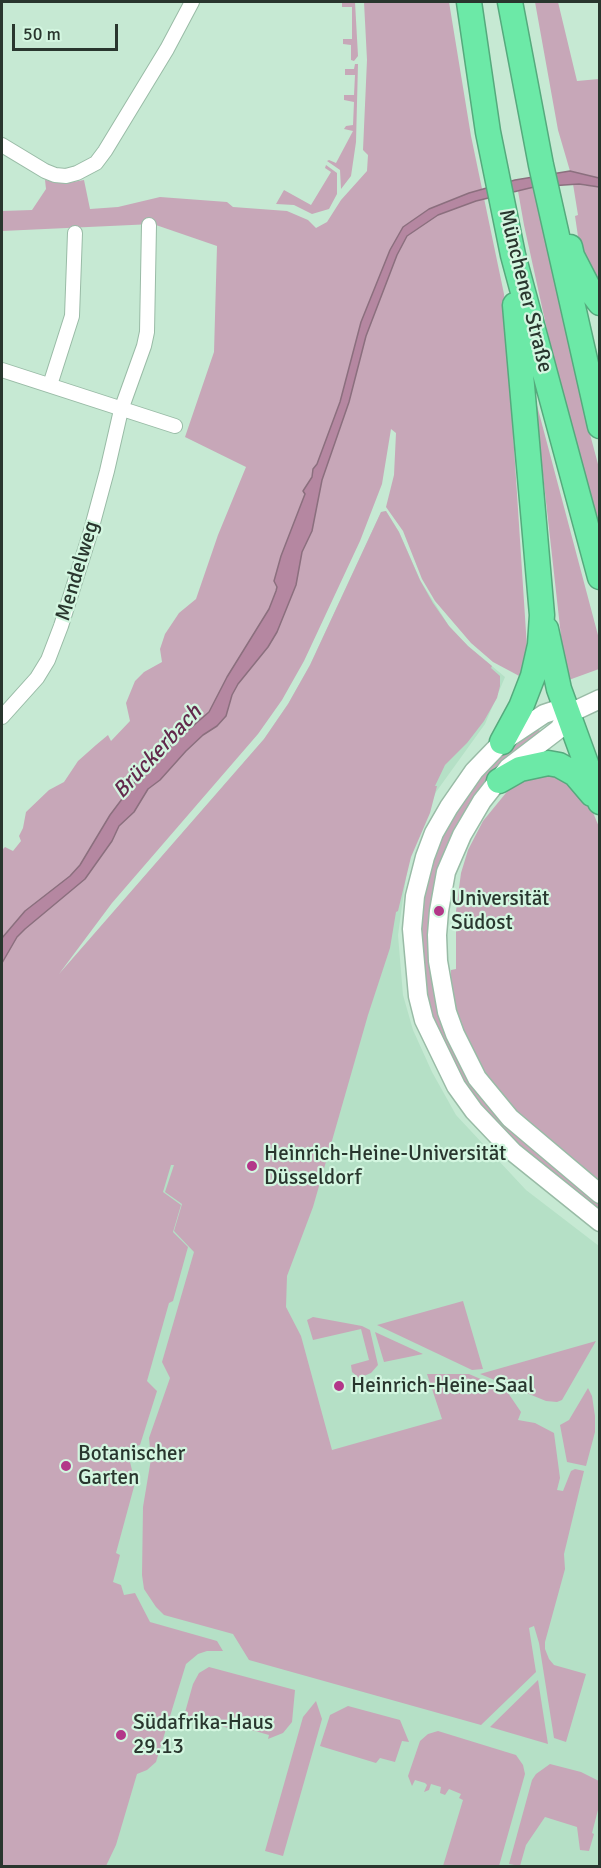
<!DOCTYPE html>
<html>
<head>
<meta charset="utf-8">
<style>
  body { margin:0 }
  #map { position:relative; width:601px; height:1868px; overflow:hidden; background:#c6e9d3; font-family:Signika,sans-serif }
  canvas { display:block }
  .frame { position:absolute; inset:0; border:3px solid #29362e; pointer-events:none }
  .scale { position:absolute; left:12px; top:24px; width:106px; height:27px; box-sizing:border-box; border:3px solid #29362e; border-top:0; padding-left:8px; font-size:18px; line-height:21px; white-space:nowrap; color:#29362e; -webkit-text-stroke:4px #d3f6e0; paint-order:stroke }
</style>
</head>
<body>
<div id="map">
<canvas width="601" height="1868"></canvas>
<div class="frame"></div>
<div class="scale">50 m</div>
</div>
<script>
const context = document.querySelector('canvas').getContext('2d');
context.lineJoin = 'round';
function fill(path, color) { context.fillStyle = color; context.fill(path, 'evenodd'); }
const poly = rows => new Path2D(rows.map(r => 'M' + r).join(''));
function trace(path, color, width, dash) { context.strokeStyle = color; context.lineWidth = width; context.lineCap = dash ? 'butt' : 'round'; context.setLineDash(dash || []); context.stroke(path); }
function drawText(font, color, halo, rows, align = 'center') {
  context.font = font + ' Signika,sans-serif'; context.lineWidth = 4.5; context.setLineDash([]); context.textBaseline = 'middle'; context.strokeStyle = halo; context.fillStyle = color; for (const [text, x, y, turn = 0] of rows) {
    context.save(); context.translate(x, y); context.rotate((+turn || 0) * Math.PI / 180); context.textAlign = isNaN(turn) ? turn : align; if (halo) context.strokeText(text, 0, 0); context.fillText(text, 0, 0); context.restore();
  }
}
const built = poly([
  [386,511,399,532,420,580,449,626,468,646,505,677,485,724,436,792,409,855,398,935,403,995,413,1030,432,1072,456,1115,526,1190,599,1246,599,1866,2,1866,31,1040,50,985,264,739,288,704,310,665,381,512]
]);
const green = poly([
  [351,2,355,2,358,56,354,61,351,60,351,45,343,44,343,39,352,39,352,7,342,7,342,3],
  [364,2,449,2,471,136,504,294,528,663,523,678,493,662,471,643,435,601,422,579,403,531,386,507,394,475,396,433,391,429,382,484,360,541,304,661,282,700,258,734,112,903,59,974,264,739,288,704,310,665,381,512,386,511,399,532,420,580,433,603,449,626,468,646,492,666,491,668,500,676,500,686,497,698,484,721,467,743,445,765,435,786,437,786,430,813,411,857,398,911,396,912,390,948,368,1015,313,1207,287,1276,286,1307,301,1336,332,1450,442,1419,427,1374,469,1374,506,1390,521,1412,518,1420,535,1423,554,1433,560,1478,557,1490,563,1491,571,1471,575,1469,584,1471,564,1554,565,1569,545,1642,545,1649,549,1659,554,1665,586,1674,566,1742,554,1738,539,1643,534,1626,529,1628,536,1672,481,1725,249,1660,233,1634,164,1615,156,1607,144,1589,142,1575,143,1507,151,1459,149,1438,170,1378,162,1362,194,1252,174,1231,182,1204,165,1192,174,1165,171,1165,163,1192,181,1205,173,1232,188,1247,173,1301,169,1303,147,1381,157,1391,140,1445,127,1449,135,1483,116,1553,120,1555,113,1582,121,1585,124,1595,135,1593,150,1622,217,1641,223,1651,207,1651,198,1654,186,1664,156,1762,147,1770,137,1774,116,1845,106,1866,2,1866,2,850,5,847,13,851,21,841,19,836,23,828,26,812,49,790,64,782,78,761,96,745,108,735,111,741,130,721,126,703,135,681,144,672,162,662,160,649,165,634,179,613,196,599,218,535,246,467,185,437,214,352,217,246,153,224,2,231,2,211,32,210,46,189,45,180,67,183,84,180,90,209,118,207,160,197,227,202,233,207,287,211,308,220,316,228,327,222,341,200,367,171,368,155,363,150,367,60],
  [535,2,558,2,577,81,599,79,599,178,570,171,558,130],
  [355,64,358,64,356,142,351,176,341,189,340,170,327,161,329,160,336,163,353,131,344,129,346,126,353,125,354,102,344,100,344,95,354,95,355,75,345,75,345,69,354,69],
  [326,165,337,173,337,194,329,209,312,214,294,205,276,204,284,190,311,205,331,172,325,168],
  [573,184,599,187,599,293,580,250,575,216,578,215],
  [534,187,586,419,599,468,599,538,551,348,524,225,518,191],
  [534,394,599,639,599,669,566,681],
  [538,727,541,734,526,745,436,884,461,1062,599,1199,599,1213,536,1162,479,1108,445,1052,425,995,420,942,421,913,427,881,440,839,451,818,482,774,508,749],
  [542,775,562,777,572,781,592,810,599,827,599,1180,537,1131,512,1108,492,1083,465,1038,454,1008,451,992,451,970,456,969,456,911,461,873,468,850,483,821,510,788,524,779],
  [463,1301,483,1369,472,1370,377,1325],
  [313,1317,362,1326,370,1330,378,1365,371,1373,359,1378,352,1372,351,1365,369,1360,361,1329,313,1340,307,1320],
  [375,1332,423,1354,384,1362],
  [596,1341,562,1400,557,1402,546,1401,480,1374],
  [588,1388,592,1396,595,1416,595,1432,586,1466,567,1462,560,1425,569,1420],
  [209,1667,295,1690,292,1722,283,1733,268,1739,269,1735,234,1725,232,1729,184,1716,193,1684,199,1673],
  [538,1680,548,1744,490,1727],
  [316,1701,322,1719,283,1856,265,1851,303,1717],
  [348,1706,400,1720,409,1742,402,1741,395,1762,380,1758,376,1763,320,1746,330,1715],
  [438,1731,516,1755,523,1765,525,1774,499,1866,443,1866,463,1800,459,1798,461,1794,449,1789,445,1795,440,1793,441,1787,431,1784,429,1790,424,1792,427,1785,425,1783,415,1780,412,1786,408,1776,420,1741,428,1734],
  [550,1764,581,1772,599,1781,599,1806,592,1833,594,1834,589,1851,580,1850,577,1827,545,1817,526,1845,520,1866,509,1864,532,1780,536,1774]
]);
const water = poly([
  [570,171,599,178,599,187,579,184,534,187,476,201,438,215,407,236,397,255,366,336,349,402,322,480,312,531,302,552,296,585,277,632,268,647,238,684,232,695,226,716,217,726,203,735,186,751,160,780,148,789,134,812,119,826,112,841,85,879,25,929,17,937,2,963,2,938,25,911,70,876,80,865,110,815,134,783,162,753,209,712,227,677,269,609,276,591,277,587,274,581,281,556,305,494,303,491,312,477,313,469,317,464,340,402,361,322,390,250,403,227,429,209,469,193,515,180,570,171]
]);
const street = poly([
  [2,145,45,171,55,175,66,176,77,173,96,163,105,151,167,49,192,2],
  [2,370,175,426],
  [50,385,72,316,75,233],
  [2,717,37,678,48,660,61,626,90,534,107,471,121,410,144,346,147,332,149,225]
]);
const secondary = poly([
  [600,699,568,714,559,729,508,768,482,801,462,835,446,872,439,911,437,935,438,961,447,1012,455,1034,477,1078,510,1118,600,1194],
  [568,714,556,710,544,714,502,742,474,771,449,807,434,833,425,857,415,896,412,929,418,996,424,1020,456,1086,474,1111,513,1152,600,1222]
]);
const highway = poly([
  [469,2,488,132,513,255,600,577],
  [510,2,541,165,600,426],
  [570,247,572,256,588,287,600,303],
  [546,629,559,689,600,802],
  [502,742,521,707,533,676,540,645,542,615,515,305],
  [499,781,520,769,548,763,559,765,575,774,592,794]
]);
const markers = [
  [439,911,6,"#b33789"],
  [252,1166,6,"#b33789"],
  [339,1386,6,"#b33789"],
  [66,1466,6,"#b33789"],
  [121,1735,6,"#b33789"]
];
const streetNames = [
  ["Münchener Straße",525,291,76],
  ["Mendelweg",78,571,-73]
];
const poiNames = [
  ["Universität",451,899],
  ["Südost",451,923],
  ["Heinrich-Heine-Universität",264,1154],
  ["Düsseldorf",264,1178],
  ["Heinrich-Heine-Saal",351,1386],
  ["Botanischer",78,1454],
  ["Garten",78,1478],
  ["Südafrika-Haus",133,1723],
  ["29.13",133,1747]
];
const waterNames = [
  ["Brückerbach",158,752,-47]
];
fill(built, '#b5e0c6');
fill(green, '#c7a7b8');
fill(water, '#b587a1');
trace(water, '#8b6f7e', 1.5);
trace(street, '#99bba6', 16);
trace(secondary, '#99bba6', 21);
trace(highway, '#55aa7d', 27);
trace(street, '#fff', 14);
trace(secondary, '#fff', 18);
trace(highway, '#6ce9a7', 24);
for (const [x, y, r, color] of markers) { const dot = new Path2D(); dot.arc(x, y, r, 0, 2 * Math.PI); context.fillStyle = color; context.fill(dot); trace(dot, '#d3f6e0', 2); }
drawText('21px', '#29362e', '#d3f6e0', streetNames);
drawText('21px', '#29362e', '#d3f6e0', poiNames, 'left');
drawText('italic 22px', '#62294c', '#d3f6e0', waterNames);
</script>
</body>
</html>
